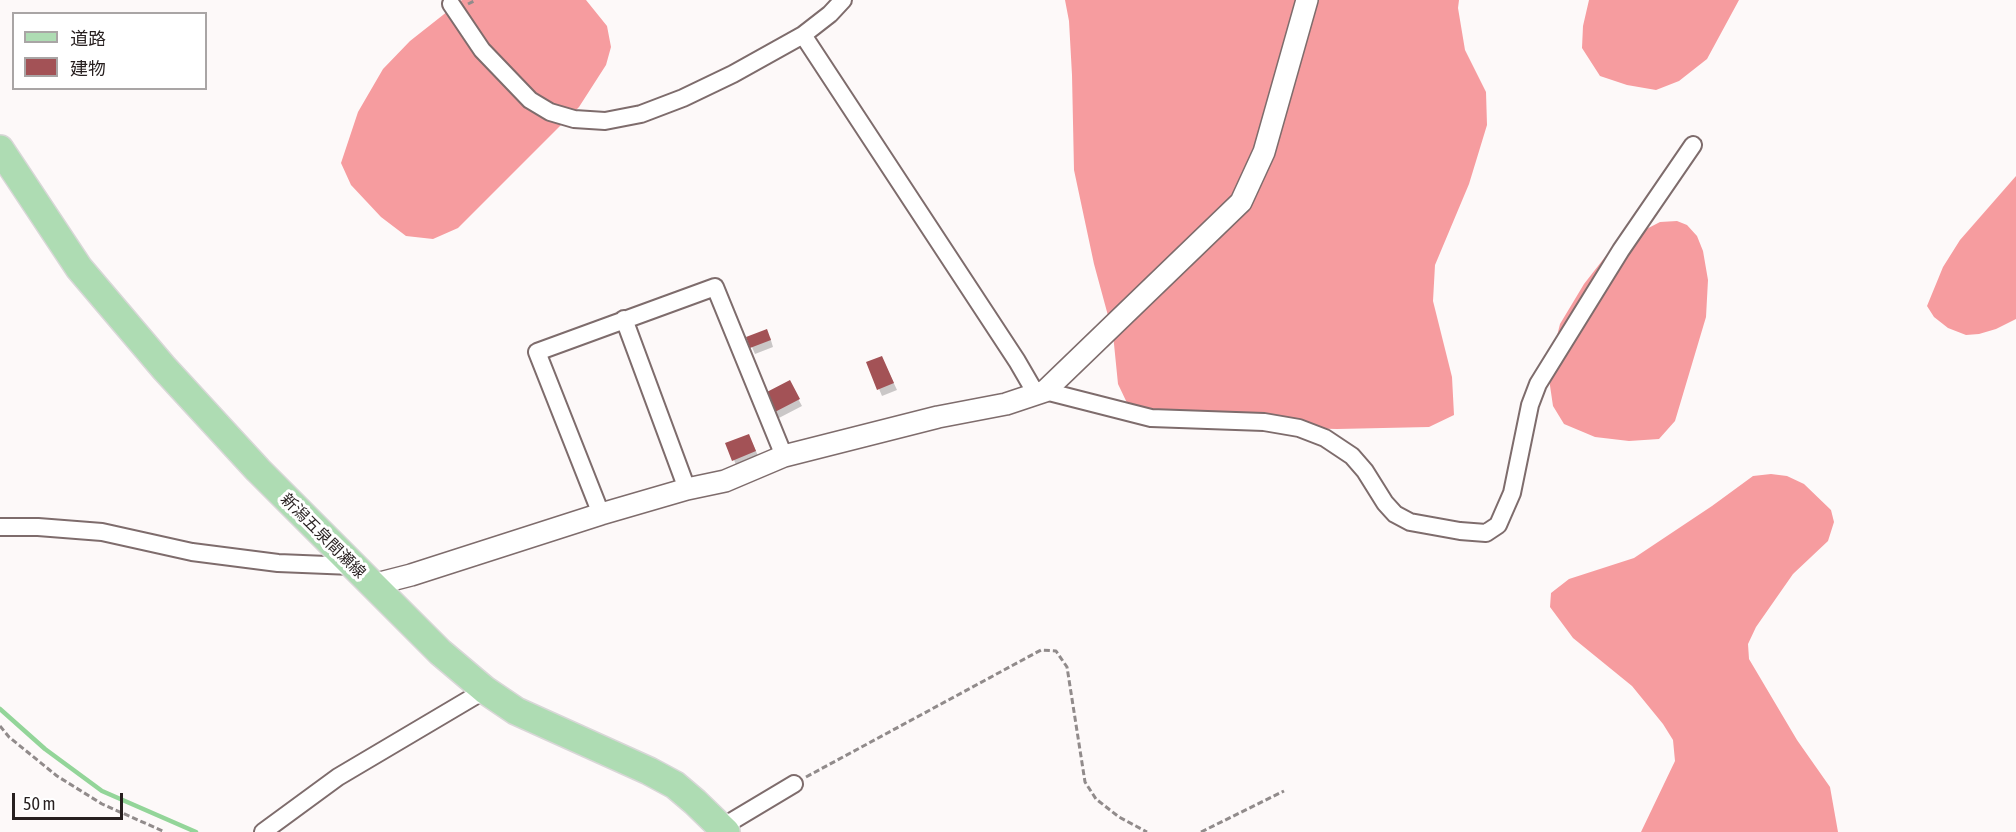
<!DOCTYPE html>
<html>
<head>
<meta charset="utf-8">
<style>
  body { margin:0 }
  #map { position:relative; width:2016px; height:832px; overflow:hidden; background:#fdf9f9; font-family:"Asap Condensed","Noto Sans JP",sans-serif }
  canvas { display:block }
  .legend { position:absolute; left:12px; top:12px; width:195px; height:78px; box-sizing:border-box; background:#fff; border:2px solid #a9a5a5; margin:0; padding:8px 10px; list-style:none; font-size:18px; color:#271f1f }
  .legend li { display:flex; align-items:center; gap:12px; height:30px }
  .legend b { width:30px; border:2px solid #a9a5a5 }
  .scale { position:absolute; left:12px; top:793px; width:111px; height:27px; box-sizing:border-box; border:3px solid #271f1f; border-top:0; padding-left:8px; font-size:18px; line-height:21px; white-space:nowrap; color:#271f1f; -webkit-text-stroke:4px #fff; paint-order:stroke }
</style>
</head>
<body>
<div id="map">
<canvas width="2016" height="832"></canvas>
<ul class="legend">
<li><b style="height:8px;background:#aedcb3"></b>道路</li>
<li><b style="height:16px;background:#a35256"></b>建物</li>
</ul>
<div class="scale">50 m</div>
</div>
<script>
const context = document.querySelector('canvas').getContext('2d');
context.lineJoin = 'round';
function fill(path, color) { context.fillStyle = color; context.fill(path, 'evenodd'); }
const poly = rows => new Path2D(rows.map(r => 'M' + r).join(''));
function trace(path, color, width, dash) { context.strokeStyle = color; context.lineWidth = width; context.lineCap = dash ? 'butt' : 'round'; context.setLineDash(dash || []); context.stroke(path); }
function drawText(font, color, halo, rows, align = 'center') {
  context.font = font + ' "Asap Condensed","Noto Sans JP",sans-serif'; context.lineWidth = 6; context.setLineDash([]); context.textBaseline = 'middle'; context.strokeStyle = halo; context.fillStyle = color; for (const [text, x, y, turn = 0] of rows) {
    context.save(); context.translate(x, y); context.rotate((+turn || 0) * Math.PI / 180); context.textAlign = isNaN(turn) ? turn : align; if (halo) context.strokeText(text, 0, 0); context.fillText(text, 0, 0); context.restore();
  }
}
const forest = poly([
  [462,0,586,0,607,26,611,47,606,65,579,107,458,228,433,239,406,236,381,217,351,185,341,163,358,112,383,69,410,41],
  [1065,0,1459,0,1458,8,1465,50,1486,92,1487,125,1469,184,1435,265,1433,301,1452,377,1454,415,1429,427,1337,429,1161,425,1128,405,1118,384,1113,334,1094,264,1074,170,1072,75,1069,21],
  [1589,0,1739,0,1707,59,1679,81,1656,90,1627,85,1600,76,1582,48,1583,26],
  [2016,176,2016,319,1996,329,1979,334,1966,335,1948,328,1934,317,1927,306,1943,267,1960,240],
  [1677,221,1687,225,1697,236,1703,251,1708,280,1706,317,1675,421,1659,439,1629,441,1595,437,1564,424,1553,406,1548,372,1560,324,1584,284,1605,257,1631,237,1660,222],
  [1771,474,1787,476,1804,484,1831,510,1834,522,1828,541,1793,574,1756,627,1748,644,1749,659,1797,740,1830,787,1838,832,1641,832,1675,761,1673,740,1663,724,1632,686,1573,638,1550,607,1551,593,1569,579,1634,558,1712,506,1753,476]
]);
const shadow = poly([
  [770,337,773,347,755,354,748,338],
  [868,363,885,364,897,390,882,396],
  [789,382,802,406,777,419,765,395],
  [752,442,759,458,737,467,734,460]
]);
const stream = poly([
  [0,709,45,749,102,791,196,832]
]);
const building = poly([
  [767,329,771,340,750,348,746,337],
  [882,356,894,383,877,390,866,362],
  [790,380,800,399,773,413,763,394],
  [749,434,756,451,732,461,725,443]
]);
const path = poly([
  [468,4,476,0],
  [0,726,9,737,57,776,102,804,165,832],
  [806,777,1041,650,1056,651,1067,667,1085,782,1096,799,1119,817,1147,832],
  [1201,832,1284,791]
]);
const minor = poly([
  [843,0,830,14,803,35,1017,361,1035,392],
  [451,4,482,50,530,100,550,112,574,119,605,121,641,114,683,98,733,74,803,35],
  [624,319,687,489],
  [1045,391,1151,418,1264,422,1299,428,1325,438,1352,456,1365,471,1385,503,1395,514,1410,522,1460,531,1486,533,1498,525,1512,493,1530,405,1538,384,1621,250,1693,145],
  [601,514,537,352,715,287,784,456],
  [0,527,38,527,102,532,192,552,278,563,352,566],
  [722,827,794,784],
  [263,832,338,777,485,690]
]);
const tertiary = poly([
  [372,585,411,575,601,514,687,489,725,481,784,456,938,417,1006,404,1045,391,1241,202,1264,152,1307,0]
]);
const primary = poly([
  [0,149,79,268,164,368,258,470,440,652,485,690,516,711,649,771,675,785,695,802,726,832]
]);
const streetNames = [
  ["新潟五泉間瀬線",323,536,45]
];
fill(forest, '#f69c9f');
fill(shadow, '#0003');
trace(stream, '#93d599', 4.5);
fill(building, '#a35256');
trace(minor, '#7e6c6c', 20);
trace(tertiary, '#7e6c6c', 24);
trace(primary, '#d8d7d7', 30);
trace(path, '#918b8b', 3, [6, 3]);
trace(minor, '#fff', 16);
trace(tertiary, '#fff', 21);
trace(primary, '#aedcb3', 27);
drawText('16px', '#271f1f', '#fff', streetNames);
</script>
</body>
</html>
